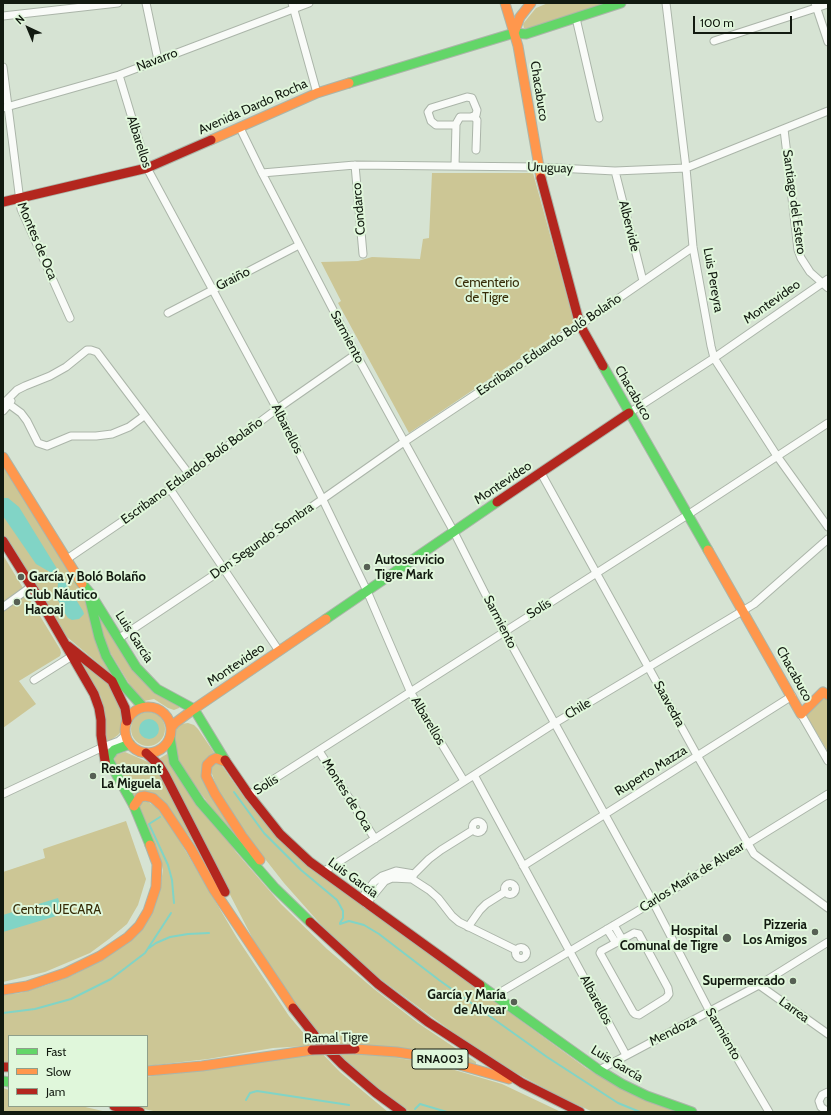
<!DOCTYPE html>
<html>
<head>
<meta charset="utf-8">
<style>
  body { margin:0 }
  #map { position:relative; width:831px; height:1115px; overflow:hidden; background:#d6e3d3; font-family:Cabin,sans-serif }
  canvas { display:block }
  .frame { position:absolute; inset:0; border:4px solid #121a10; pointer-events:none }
  .legend { position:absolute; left:8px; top:1035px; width:140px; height:72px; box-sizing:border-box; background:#e0f7db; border:1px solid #8e9f8a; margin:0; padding:5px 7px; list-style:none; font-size:12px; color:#121a10 }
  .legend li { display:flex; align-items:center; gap:8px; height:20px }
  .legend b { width:20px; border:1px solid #8e9f8a }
  .north { position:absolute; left:8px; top:8px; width:40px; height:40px; -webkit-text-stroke:3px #e0f7db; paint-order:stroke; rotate:316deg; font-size:11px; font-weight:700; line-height:16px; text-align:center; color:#121a10 }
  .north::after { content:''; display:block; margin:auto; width:14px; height:18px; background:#121a10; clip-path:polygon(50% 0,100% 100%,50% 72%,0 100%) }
  .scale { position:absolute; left:693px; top:16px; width:99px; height:18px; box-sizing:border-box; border:2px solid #121a10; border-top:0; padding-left:5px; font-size:12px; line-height:14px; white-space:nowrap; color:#121a10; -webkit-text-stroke:3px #e0f7db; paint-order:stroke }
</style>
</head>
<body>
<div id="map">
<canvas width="831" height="1115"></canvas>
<div class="frame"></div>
<ul class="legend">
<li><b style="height:5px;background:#63d668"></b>Fast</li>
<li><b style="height:5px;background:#ff974d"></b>Slow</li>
<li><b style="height:5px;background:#b3261e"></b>Jam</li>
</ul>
<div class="north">N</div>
<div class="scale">100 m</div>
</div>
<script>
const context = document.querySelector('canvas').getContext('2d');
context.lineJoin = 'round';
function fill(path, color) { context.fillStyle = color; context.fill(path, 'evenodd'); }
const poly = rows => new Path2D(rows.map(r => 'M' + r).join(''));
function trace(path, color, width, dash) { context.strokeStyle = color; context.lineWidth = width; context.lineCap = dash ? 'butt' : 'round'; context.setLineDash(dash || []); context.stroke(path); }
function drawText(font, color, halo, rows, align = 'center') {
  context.font = font + ' Cabin,sans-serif'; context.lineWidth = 4; context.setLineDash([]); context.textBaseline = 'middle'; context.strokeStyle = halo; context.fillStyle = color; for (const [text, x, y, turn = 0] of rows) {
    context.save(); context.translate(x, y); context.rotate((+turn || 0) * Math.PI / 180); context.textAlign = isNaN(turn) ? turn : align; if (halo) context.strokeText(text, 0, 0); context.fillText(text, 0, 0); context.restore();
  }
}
const green = poly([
  [548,3,609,3,526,29,524,28,523,24,536,8],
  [432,173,533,173,574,322,409,433,338,303,341,301,321,262,358,261,372,257,420,259,423,239,429,238],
  [3,464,83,596,110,673,67,637,60,627,3,536],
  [3,555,60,649,61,653,60,656,19,681,36,704,3,728],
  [100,616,134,669,176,702,180,706,179,708,174,710,168,708,154,699,144,701,133,690,108,649,102,632],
  [83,663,104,677,118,697,124,721,122,730,118,735,111,740,106,741,106,718,101,697,86,670],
  [822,698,828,699,828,752,806,715],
  '131 729a17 17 0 1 1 34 0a17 17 0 1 1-34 0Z',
  [188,723,194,725,198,729,217,757,207,760,236,841,177,761,174,735,177,728,181,724],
  [125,752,148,762,155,767,198,847,161,802,134,798,114,761,116,755],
  [167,754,236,852,281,904,327,949,374,989,418,1023,476,1062,476,1064,397,1058,431,1063,502,1084,561,1112,408,1112,356,1072,311,1026,256,945,209,854,157,760],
  [216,762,223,767,246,800,276,837,305,864,586,1068,610,1082,682,1112,593,1112,559,1096,516,1073,462,1039,375,975,323,927,284,883,251,841,211,782,210,766],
  [142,798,162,811,237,938,289,1016,312,1043,340,1072,388,1112,158,1112,130,1106,147,1106,147,1077,306,1046,273,1048,208,1059,147,1066,147,1036,9,1036,9,1063,3,1062,3,995,20,993,47,985,75,974,105,958,129,941,160,888,163,870,161,862,138,811],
  [126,821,146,879,138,905,127,924,109,939,90,953,45,972,3,982,3,872,45,858,43,849],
  [3,1088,9,1090,9,1106,81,1106,107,1112,3,1112]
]);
const water = poly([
  [3,498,8,498,19,507,83,611,84,614,79,619,72,620,68,618,64,612,57,598,58,583,55,575,36,564,3,516],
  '139 729a10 10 0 1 1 20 0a10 10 0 1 1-20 0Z',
  [58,898,63,914,3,932,3,915]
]);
const stream = poly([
  [234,792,264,833,301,870,337,900,343,911,343,918,340,923],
  [160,817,149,824,168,865,172,880,174,903],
  [340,924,349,921,364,925,379,934,439,980,547,1057,618,1103,640,1112],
  [149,948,156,943,170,937,188,934,209,933],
  [3,1013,35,1009,71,999,111,979,145,953,171,913],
  [246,1100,250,1093,257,1091,349,1105],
  [415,1109,420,1104,447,1112]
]);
const street = poly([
  [146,3,158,60],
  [292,3,317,93],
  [666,3,686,168,693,247,711,346,714,358,777,456,828,527],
  [815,3,828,42],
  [3,16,118,3],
  [576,18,599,118],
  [714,41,828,4],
  [3,67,21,209,70,318],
  [119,75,147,168,277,409,322,498,367,591,411,693,464,781],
  [3,108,119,75,309,3],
  [474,117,477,120,476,150],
  [240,128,262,173,356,354,454,532,504,631,653,902,710,1012,769,1112],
  [784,129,798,250,801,258,810,272,828,288],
  [355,165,363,254],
  [455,166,456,124,460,117,471,117,476,115,477,110,472,98,467,97,431,108,428,112,431,121,436,125,456,125],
  [615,171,643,281],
  [262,173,355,165,538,167,615,171,686,168,828,111],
  [168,313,299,245],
  [6,402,21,413,27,421,38,443,47,446,71,436,96,436,112,434,129,427,144,416],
  [3,404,17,390,25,386,50,376,66,367,87,350,91,350,97,352,189,474],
  [3,411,9,404,11,401],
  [629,413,714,358,828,279],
  [541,473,698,757,754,854,828,908],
  [170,489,279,651],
  [67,559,170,489,277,409,356,354],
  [3,607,32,586],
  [118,639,223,569,404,442,580,325,693,247],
  [34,680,72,656],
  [801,714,828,761],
  [319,751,375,839],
  [474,775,626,1055],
  [3,794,103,747,119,741,126,735],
  [249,795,689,514,828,423],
  '472.5 827a5.5 5.5 0 1 1 11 0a5.5 5.5 0 1 1-11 0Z',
  [523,866,792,696],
  [323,872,555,723,754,604,828,539],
  [412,879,414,874,429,859,441,850,473,830],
  '504.5 889a5.5 5.5 0 1 1 11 0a5.5 5.5 0 1 1-11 0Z',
  [361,899,374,882,382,876,396,871,414,874],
  [366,904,385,881,392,878,412,879,429,890,438,898,452,916,459,922,516,950],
  [614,925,622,939],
  [468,927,480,910,486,904,505,892],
  [607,929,616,943],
  [634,933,639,934,668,988,669,994,666,998,639,1015,635,1014,633,1012,600,953,601,951,634,933],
  '515.5 953a5.5 5.5 0 1 1 11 0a5.5 5.5 0 1 1-11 0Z',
  [759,985,828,1034],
  [494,996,653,902,828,794],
  [599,1070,759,985,828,942],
  [828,1092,822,1095,819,1101,821,1107,828,1112]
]);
const fast = poly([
  [349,83,514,33,526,34,621,3],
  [603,366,708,550],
  [79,580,90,593,136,667,157,689,194,709,225,760],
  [90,600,99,637,106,656,124,686,143,707],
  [326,619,497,502],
  [170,738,174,762,200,802,275,888,310,922],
  [130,744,114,750,109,757,109,761,134,806,150,845],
  [480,985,599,1070,622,1084,647,1096,692,1112],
  [3,1081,9,1082]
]);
const slow = poly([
  [505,3,518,46,541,178],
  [514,33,520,17,531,3],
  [211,140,317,93,349,83],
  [3,457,82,584],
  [708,550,801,714,823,692,828,695],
  '125 730a23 23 0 1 1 46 0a23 23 0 1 1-46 0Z',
  [171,728,175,723,194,709,326,619],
  [226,762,216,758,212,760,207,765,206,776,215,794,242,836,260,860],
  [134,806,140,797,145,796,153,798,163,807,191,849,214,890,293,1008],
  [3,990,27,986,65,973,100,956,128,937,139,926,148,911,156,887,157,864,150,845],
  [355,1049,397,1052,435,1058,509,1079],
  [147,1071,202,1066,312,1050]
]);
const jam = poly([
  [541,178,580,325,603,366],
  [3,202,147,168,211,140],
  [497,502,629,413],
  [3,541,35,592,94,694,99,708,101,720,101,735,106,767],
  [68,646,112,681,125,708,127,721],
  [146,753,159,765,165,775,225,892],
  [225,760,249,795,280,834,310,862,480,985],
  [310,922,378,984,428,1022,522,1083,580,1112],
  [293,1008,319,1041,342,1064,376,1093,402,1112],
  [3,1067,9,1067],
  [114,1106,140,1112]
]);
const jamBridge = poly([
  [312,1050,355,1049]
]);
const markers = [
  [367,567,4,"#576054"],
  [21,577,4,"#576054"],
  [17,602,4,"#576054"],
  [93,776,4,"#576054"],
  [815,932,4,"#576054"],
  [727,938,5,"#576054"],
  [793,981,4,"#576054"],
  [514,1002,4,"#576054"]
];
const shields = [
  [440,1059,56]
];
const shieldNames = [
  ["RNA003",440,1059]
];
const streetNames = [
  ["Navarro",157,60,-21],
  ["Chacabuco",539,91,81],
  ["Avenida Dardo Rocha",253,107,-24],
  ["Albarellos",139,142,72],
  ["Uruguay",550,168,2],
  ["Santiago del Estero",794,202,82],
  ["Condarco",359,209,-95],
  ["Albervide",629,226,76],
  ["Montes de Oca",37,241,67],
  ["Graiño",233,279,-27],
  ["Luis Pereyra",713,280,80],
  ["Montevideo",772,302,-35],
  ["Sarmiento",347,337,62],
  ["Escribano Eduardo Boló Bolaño",549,345,-34],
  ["Chacabuco",633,393,60],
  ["Albarellos",287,429,63],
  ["Escribano Eduardo Boló Bolaño",192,471,-36],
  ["Montevideo",503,483,-34],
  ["Don Segundo Sombra",262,541,-35],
  ["Solís",539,609,-32],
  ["Sarmiento",500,622,63],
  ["Luis García",134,637,57],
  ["Montevideo",236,665,-34],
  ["Chacabuco",794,674,61],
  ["Saavedra",669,704,61],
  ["Chile",578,709,-31],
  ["Albarellos",428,721,59],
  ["Ruperto Mazza",651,771,-32],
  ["Solís",266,785,-32],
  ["Montes de Oca",347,795,58],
  ["Carlos María de Alvear",692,877,-32],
  ["Luis García",353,878,36],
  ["Albarellos",596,1000,62],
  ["Larrea",794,1010,36],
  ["Mendoza",673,1031,-27],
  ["Sarmiento",723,1034,60],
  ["Ramal Tigre",336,1038,-1],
  ["Luis García",617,1064,31]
];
const parkNames = [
  ["Cementerio",487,283],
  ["de Tigre",487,298],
  ["Centro UECARA",57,910]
];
const poiNames = [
  ["Autoservicio",375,560],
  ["Tigre Mark",375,575],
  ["García y Boló Bolaño",29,577],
  ["Club Náutico",25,595],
  ["Hacoaj",25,610],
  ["Restaurant",101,769],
  ["La Miguela",101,784],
  ["Pizzeria",807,925,"right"],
  ["Los Amigos",807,940,"right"],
  ["Hospital",718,931,"right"],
  ["Comunal de Tigre",718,946,"right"],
  ["Supermercado",785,981,"right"],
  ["García y María",506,995,"right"],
  ["de Alvear",506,1010,"right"]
];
fill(green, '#ccc695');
fill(water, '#81d4c6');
trace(stream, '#81d4c6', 2);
trace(street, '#abb5a9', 9);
trace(fast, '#abb5a9', 11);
trace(slow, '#abb5a9', 11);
trace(jam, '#abb5a9', 11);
trace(street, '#f9fbf8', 7);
trace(fast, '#63d668', 9);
trace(slow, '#ff974d', 9);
trace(jam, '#b3261e', 9);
trace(jamBridge, '#abb5a9', 11, []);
trace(jamBridge, '#b3261e', 9);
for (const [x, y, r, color] of markers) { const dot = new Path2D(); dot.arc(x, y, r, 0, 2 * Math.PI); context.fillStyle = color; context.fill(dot); trace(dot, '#e0f7db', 1.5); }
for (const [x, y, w] of shields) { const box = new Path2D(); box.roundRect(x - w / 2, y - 10, w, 20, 3); context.fillStyle = '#e0f7db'; context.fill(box); trace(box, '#121a10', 1); }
drawText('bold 12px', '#121a10', null, shieldNames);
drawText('13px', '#121a10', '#e0f7db', streetNames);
drawText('13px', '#362c08', '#e0f7db', parkNames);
drawText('bold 13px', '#121a10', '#e0f7db', poiNames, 'left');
</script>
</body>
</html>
